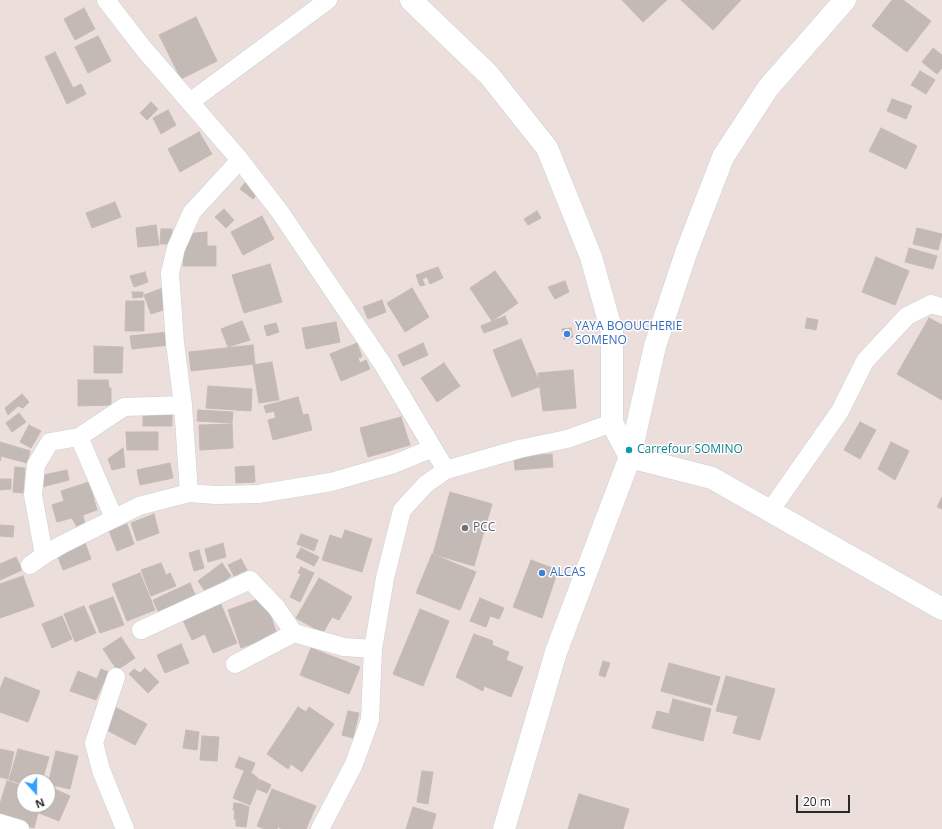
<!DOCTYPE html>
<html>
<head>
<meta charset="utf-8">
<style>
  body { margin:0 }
  #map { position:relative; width:942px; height:829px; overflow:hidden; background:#ecdeda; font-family:"Open Sans",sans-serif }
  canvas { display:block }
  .north { position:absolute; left:16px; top:773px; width:40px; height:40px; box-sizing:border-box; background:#fff; border:1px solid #a9a9a9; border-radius:50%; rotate:159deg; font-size:11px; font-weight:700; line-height:16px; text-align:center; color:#292929 }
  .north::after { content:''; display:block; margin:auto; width:14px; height:18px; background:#33a0ff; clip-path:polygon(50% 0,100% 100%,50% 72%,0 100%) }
  .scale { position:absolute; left:796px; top:795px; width:54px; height:18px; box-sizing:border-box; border:2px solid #292929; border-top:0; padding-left:5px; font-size:12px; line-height:14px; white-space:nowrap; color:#292929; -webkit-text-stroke:3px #fff; paint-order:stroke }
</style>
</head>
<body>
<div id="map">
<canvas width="942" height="829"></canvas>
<div class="north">N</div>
<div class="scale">20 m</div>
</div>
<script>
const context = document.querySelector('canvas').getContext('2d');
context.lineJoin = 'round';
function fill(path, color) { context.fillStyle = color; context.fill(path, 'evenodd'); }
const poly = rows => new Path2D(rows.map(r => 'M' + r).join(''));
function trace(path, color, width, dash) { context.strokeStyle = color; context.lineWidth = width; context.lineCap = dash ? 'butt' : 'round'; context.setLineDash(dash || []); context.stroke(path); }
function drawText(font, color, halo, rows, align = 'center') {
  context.font = font + ' "Open Sans",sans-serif'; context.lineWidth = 3; context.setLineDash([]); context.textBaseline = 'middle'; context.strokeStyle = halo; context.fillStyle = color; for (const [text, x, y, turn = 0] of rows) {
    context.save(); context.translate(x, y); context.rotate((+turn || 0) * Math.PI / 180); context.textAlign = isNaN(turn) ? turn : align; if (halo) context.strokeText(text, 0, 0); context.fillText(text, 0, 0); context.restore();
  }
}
const building = poly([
  [622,0,667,0,643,22,622,0],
  [681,0,741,0,713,30,681,0],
  [892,0,903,0,931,21,907,52,872,26,892,0],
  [84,8,95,29,75,40,64,19,84,8],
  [196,17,217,61,181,79,159,35,196,17],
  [98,36,111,61,88,73,75,47,98,36],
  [933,48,942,55,942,68,937,74,922,62,933,48],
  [55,52,73,88,81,84,86,94,67,104,45,57,55,52],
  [920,71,935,80,926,94,911,85,920,71],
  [892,99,912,106,906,119,887,111,892,99],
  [151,102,158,109,147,120,140,113,151,102],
  [168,110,176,125,161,134,153,118,168,110],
  [881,128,917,146,906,169,869,151,881,128],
  [199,132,212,154,180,172,168,149,199,132],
  [248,179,261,189,253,199,240,189,248,179],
  [115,202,121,217,92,228,86,213,115,202],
  [224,209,234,220,226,228,215,217,224,209],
  [537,211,541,218,528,225,524,219,537,211],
  [262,216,274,239,243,255,231,232,262,216],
  [156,225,159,245,138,247,136,228,156,225],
  [917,228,942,234,938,250,913,244,917,228],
  [161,229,172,229,172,244,160,244,161,229],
  [207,232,207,246,216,246,216,266,183,266,186,234,207,232],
  [909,248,937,256,933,269,905,262,909,248],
  [876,257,909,271,895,305,862,292,876,257],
  [270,264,282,302,244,313,232,275,270,264],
  [438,267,443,278,430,284,427,277,422,279,425,285,420,286,416,275,438,267],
  [495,271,518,303,492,321,470,288,495,271],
  [145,272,148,282,134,287,130,276,145,272],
  [565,281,569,292,555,299,548,287,565,281],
  [163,288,169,308,151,314,144,295,163,288],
  [412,288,429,317,405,332,387,303,412,288],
  [132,292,143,292,143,297,133,298,132,292],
  [382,300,386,312,368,319,363,307,382,300],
  [126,301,144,301,144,331,125,331,126,301],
  [505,316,508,324,484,333,481,326,505,316],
  [807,318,818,320,816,330,805,328,807,318],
  [929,318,942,325,942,400,897,374,929,318],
  [242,321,250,340,228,347,221,329,242,321],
  [336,322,340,342,306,349,302,328,336,322],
  [276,323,279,332,267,336,264,326,276,323],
  [571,328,573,337,564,339,562,329,571,328],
  [169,332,170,345,132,349,130,336,169,332],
  [521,339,541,386,512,397,493,350,521,339],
  [357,343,362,357,358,358,360,363,366,360,370,369,341,381,330,354,357,343],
  [423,343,428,355,403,366,398,355,423,343],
  [253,345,255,364,191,371,189,352,253,345],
  [94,346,123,347,122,373,94,373,94,346],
  [272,362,279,400,259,403,253,365,272,362],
  [444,363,460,386,437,402,421,378,444,363],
  [573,370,576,408,543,411,538,373,573,370],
  [78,380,108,380,109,388,111,388,111,405,78,406,78,380],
  [208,386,252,389,251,411,206,408,208,386],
  [22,394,29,402,23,408,18,406,8,415,5,408,22,394],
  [298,397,303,415,308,414,312,430,273,440,268,420,276,418,274,411,266,413,264,406,298,397],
  [198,410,233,412,232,423,197,421,198,410],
  [19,413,26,422,12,432,6,423,19,413],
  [143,414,172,414,172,426,143,426,143,414],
  [401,417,410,445,368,457,360,428,401,417],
  [860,422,876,430,860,459,844,450,860,422],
  [232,424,233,448,200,450,199,425,232,424],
  [29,425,41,431,31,448,20,442,29,425],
  [126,432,158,432,158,450,127,450,126,432],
  [0,442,30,451,27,463,1,456,0,461,0,442],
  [891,442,909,451,895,480,878,469,891,442],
  [123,448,125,467,112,470,108,459,123,448],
  [552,454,553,467,515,470,514,457,552,454],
  [170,463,173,478,140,485,137,470,170,463],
  [254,466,255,482,236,483,235,467,254,466],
  [15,467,25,468,23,493,13,492,15,467],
  [67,470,69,480,38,488,35,477,67,470],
  [0,479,11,479,11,489,0,490,0,479],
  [89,482,97,510,83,515,85,524,77,527,72,518,57,522,52,505,64,501,61,491,89,482],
  [450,492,492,504,474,566,433,554,450,492],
  [942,497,942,509,937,507,942,497],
  [154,514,159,533,137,541,131,523,154,514],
  [127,524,134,544,117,551,109,531,127,524],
  [0,525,14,526,13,537,0,536,0,525],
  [345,530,372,539,362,572,322,560,330,535,342,539,345,530],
  [301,534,318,540,314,551,297,544,301,534],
  [85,543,91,559,63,570,57,554,85,543],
  [223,543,226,557,208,562,205,549,223,543],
  [301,548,319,557,314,566,296,557,301,548],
  [199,550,204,568,194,571,189,553,199,550],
  [432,554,476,572,460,610,416,593,432,554],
  [16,557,22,570,0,580,0,564,16,557],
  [241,559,247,570,234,576,228,565,241,559],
  [531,560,558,570,542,618,513,607,531,560],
  [161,563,166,575,170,573,176,586,151,596,141,570,161,563],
  [222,563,231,576,207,594,198,581,222,563],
  [301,567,314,573,300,602,290,597,301,574,298,573,301,567],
  [140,573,155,610,127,621,112,584,140,573],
  [23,576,34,606,0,618,0,584,23,576],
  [319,578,352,597,339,620,332,617,323,633,296,618,319,578],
  [190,583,197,599,160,616,153,600,190,583],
  [113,597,124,625,100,633,89,606,113,597],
  [264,597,278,637,262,640,241,648,228,610,264,597],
  [480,598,504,608,499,619,490,616,486,627,470,621,480,598],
  [220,602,237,643,213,653,205,634,192,640,182,618,220,602],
  [84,606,96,633,75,642,64,614,84,606],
  [420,609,449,621,423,686,393,674,420,609],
  [62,616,72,639,52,648,42,624,62,616],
  [474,634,493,641,492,645,509,652,506,660,523,667,511,697,484,686,483,691,456,677,474,634],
  [121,637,135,658,117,670,103,649,121,637],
  [181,644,189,663,165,673,157,655,181,644],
  [311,648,360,667,349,694,300,675,311,648],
  [603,661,610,663,605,677,599,675,603,661],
  [669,663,720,677,712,705,661,691,669,663],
  [145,668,159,682,148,693,129,674,134,669,140,673,145,668],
  [101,669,108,672,96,700,70,691,78,671,97,679,101,669],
  [726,676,775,689,760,740,733,733,738,716,716,711,726,676],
  [5,677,40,691,28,722,0,712,0,689,5,677],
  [673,699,711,709,703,741,652,728,657,711,669,714,673,699],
  [115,707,147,724,135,745,103,728,115,707],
  [298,707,306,712,309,707,334,724,302,772,291,764,288,769,267,754,298,707],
  [348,711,359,713,353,738,342,735,348,711],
  [186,730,199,732,197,750,183,748,186,730],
  [202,736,219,737,217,761,200,760,202,736],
  [0,749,14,752,8,779,0,777,0,749],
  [18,749,49,757,42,781,24,781,24,784,9,780,18,749],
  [56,751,78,756,70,789,48,784,56,751],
  [239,757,255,763,251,773,235,767,239,757],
  [244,771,253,774,260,780,250,805,233,798,244,771],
  [422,771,433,772,428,804,417,802,422,771],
  [261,780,271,785,267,793,257,789,261,780],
  [7,781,24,786,24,805,40,805,34,828,0,819,0,804,7,781],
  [50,787,70,796,59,821,39,813,43,805,48,805,48,792,50,787],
  [272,789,316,806,306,829,282,829,278,827,277,829,265,829,257,826,272,789],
  [579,794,629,809,623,829,568,829,579,794],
  [234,803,242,804,249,807,246,827,236,826,236,819,234,819,235,810,233,810,234,803],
  [413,807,436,814,432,829,406,829,413,807]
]);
const street = poly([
  [106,0,143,48,240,160,280,212,382,363,446,470],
  [190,102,328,0],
  [240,160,192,212,176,248,170,273,175,343,183,405,189,493,216,495,258,494,331,482,394,464,433,448],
  [79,437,124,407,183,405],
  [770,511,840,411,865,361,907,316,931,304,942,307],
  [44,555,33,495,36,465,50,442,79,437,114,518],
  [30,565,44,555,61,545,139,506,189,493],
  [141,630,250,580,276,607,294,633],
  [235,664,294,633,344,647,373,649],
  [116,677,94,743,101,770,125,829],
  [0,823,20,829],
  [320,829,354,764,370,720,373,649,385,578,402,510,426,484,446,470,519,449,567,439,612,423]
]);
const secondary = poly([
  [411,0,489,75,547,148,591,257,612,332,612,423,630,457,712,478,942,609],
  [504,829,556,652,630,457,655,346,686,253,723,157,768,88,845,0]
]);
const markers = [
  [567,334,4,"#3f7fe0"],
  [629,450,4,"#0f9aa8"],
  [465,528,4,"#6b7280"],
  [542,573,4,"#3f7fe0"]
];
const shopNames = [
  ["YAYA BOOUCHERIE",575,327],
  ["SOMENO",575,341],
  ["ALCAS",550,573]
];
const cultureNames = [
  ["Carrefour SOMINO",637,450]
];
const worshipNames = [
  ["PCC",473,528]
];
fill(building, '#c4bab5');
trace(building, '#c7b9b3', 1);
trace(street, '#c8d2dc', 19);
trace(secondary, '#c8d2dc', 23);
trace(street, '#fff', 18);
trace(secondary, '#fff', 22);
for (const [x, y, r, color] of markers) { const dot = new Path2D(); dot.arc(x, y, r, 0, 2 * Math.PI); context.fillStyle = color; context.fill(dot); trace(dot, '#fff', 1.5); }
drawText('12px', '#366cbe', '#fff', shopNames, 'left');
drawText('12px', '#0d838f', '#fff', cultureNames, 'left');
drawText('12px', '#5b616d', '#fff', worshipNames, 'left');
</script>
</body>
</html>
